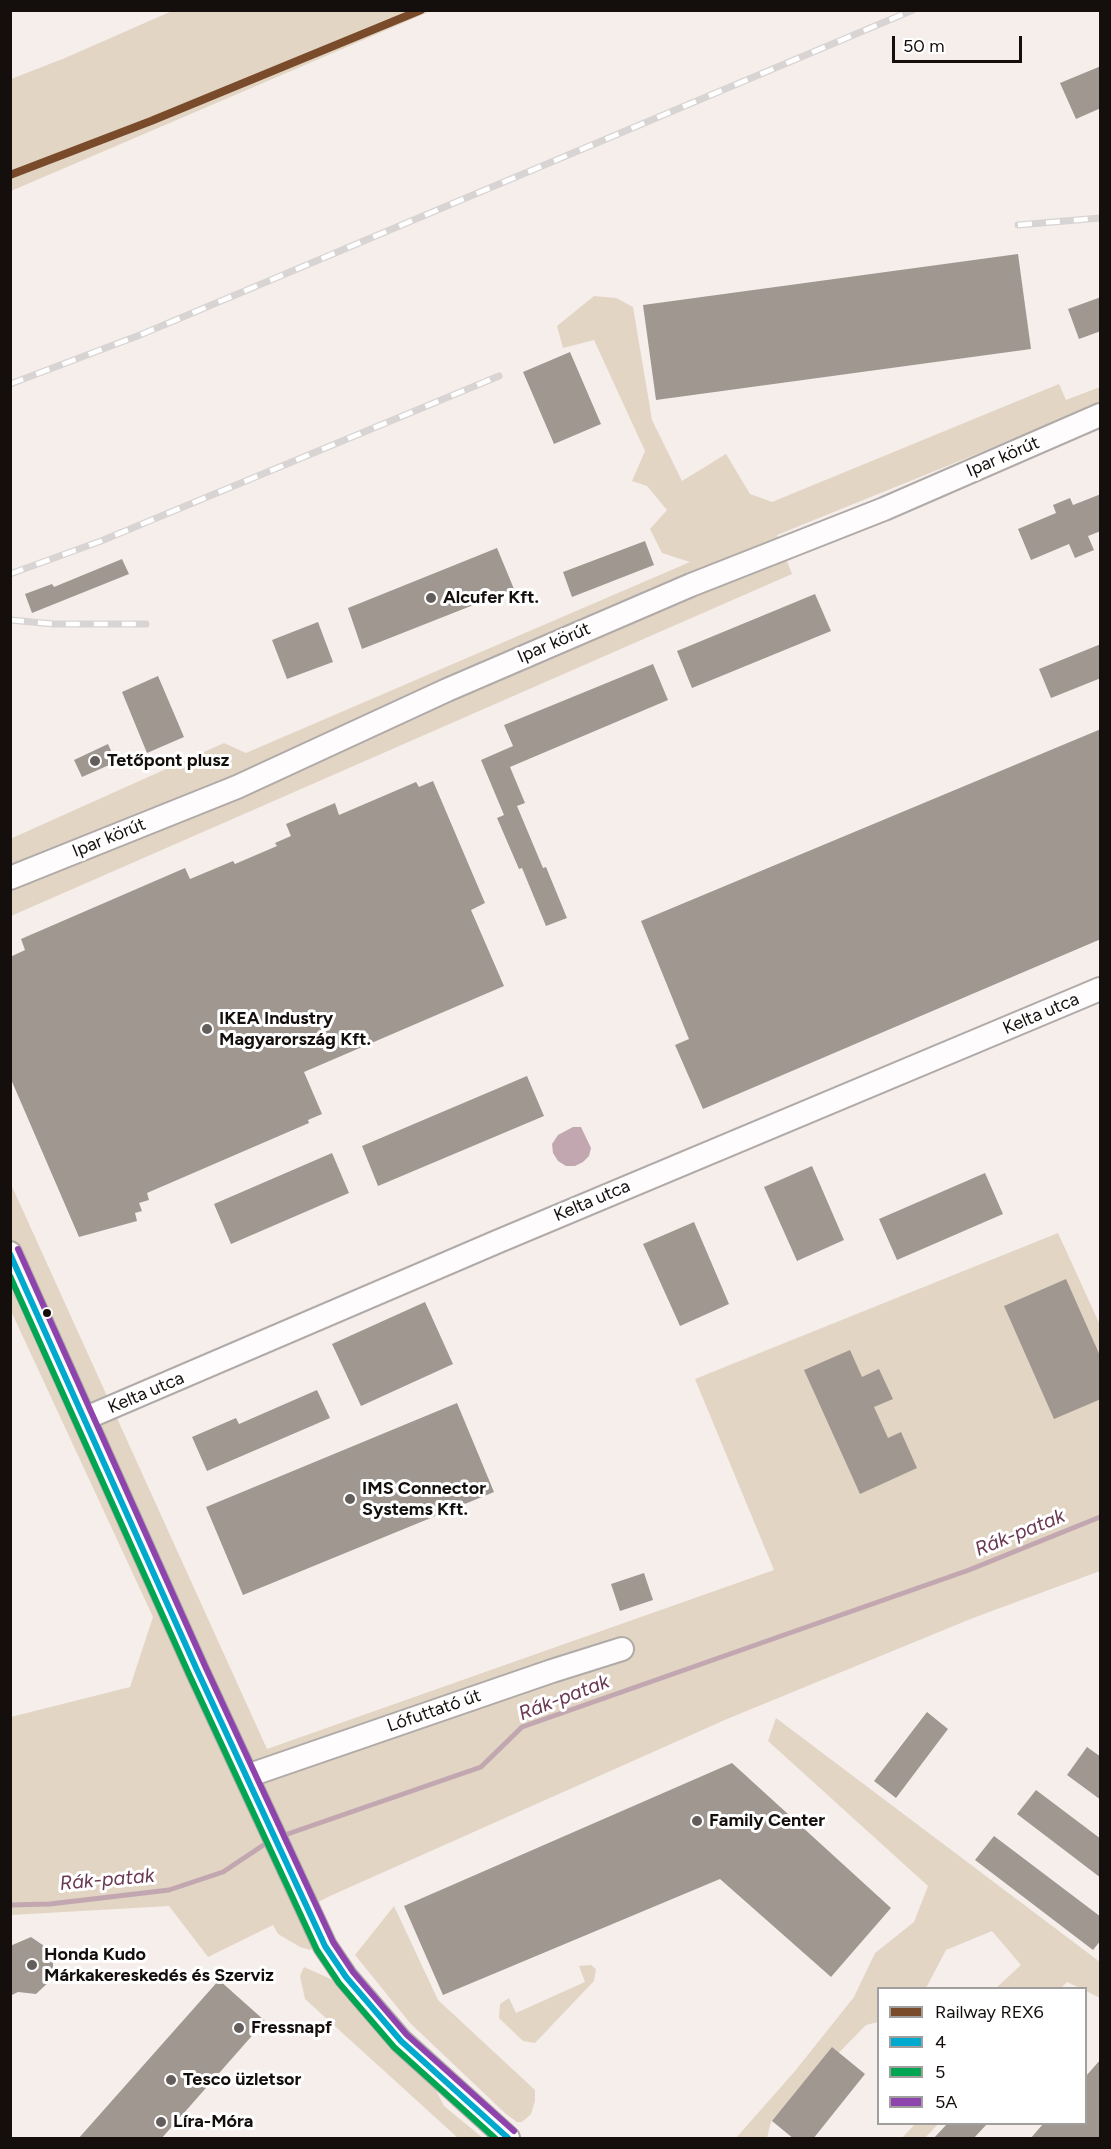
<!DOCTYPE html>
<html>
<head>
<meta charset="utf-8">
<style>
  body { margin:0 }
  #map { position:relative; width:1111px; height:2149px; overflow:hidden; background:#f6eeeb; font-family:Figtree,sans-serif }
  canvas { display:block }
  .frame { position:absolute; inset:0; border:12px solid #140f0d; pointer-events:none }
  .legend { position:absolute; left:877px; top:1987px; width:210px; height:138px; box-sizing:border-box; background:#fff; border:2px solid #a19f9e; margin:0; padding:8px 10px; list-style:none; font-size:18px; color:#140f0d }
  .legend li { display:flex; align-items:center; gap:12px; height:30px }
  .legend b { width:30px; border:2px solid #a19f9e }
  .scale { position:absolute; left:892px; top:36px; width:130px; height:27px; box-sizing:border-box; border:3px solid #140f0d; border-top:0; padding-left:8px; font-size:18px; line-height:21px; white-space:nowrap; color:#140f0d; -webkit-text-stroke:4px #fff; paint-order:stroke }
</style>
</head>
<body>
<div id="map">
<canvas width="1111" height="2149"></canvas>
<div class="frame"></div>
<ul class="legend">
<li><b style="height:8px;background:#7a4b2a"></b>Railway REX6</li>
<li><b style="height:8px;background:#00a9ce"></b>4</li>
<li><b style="height:8px;background:#00a651"></b>5</li>
<li><b style="height:8px;background:#8e44ad"></b>5A</li>
</ul>
<div class="scale">50 m</div>
</div>
<script>
const context = document.querySelector('canvas').getContext('2d');
context.lineJoin = 'round';
function fill(path, color) { context.fillStyle = color; context.fill(path, 'evenodd'); }
const poly = rows => new Path2D(rows.map(r => 'M' + r).join(''));
function trace(path, color, width, dash) { context.strokeStyle = color; context.lineWidth = width; context.lineCap = dash ? 'butt' : 'round'; context.setLineDash(dash || []); context.stroke(path); }
function drawText(font, color, halo, rows, align = 'center') {
  context.font = font + ' Figtree,sans-serif'; context.lineWidth = 6; context.setLineDash([]); context.textBaseline = 'middle'; context.strokeStyle = halo; context.fillStyle = color; for (const [text, x, y, turn = 0] of rows) {
    context.save(); context.translate(x, y); context.rotate((+turn || 0) * Math.PI / 180); context.textAlign = isNaN(turn) ? turn : align; if (halo) context.strokeText(text, 0, 0); context.fillText(text, 0, 0); context.restore();
  }
}
const green = poly([
  [172,11,172,10,431,11,11,191,11,79,65,58],
  [594,296,616,298,633,307,652,420,682,481,726,454,750,494,772,502,1059,384,1066,400,1100,387,1100,404,777,535,792,574,11,916,10,839,224,743,246,753,690,562,662,553,650,529,667,510,647,486,632,481,645,451,594,340,563,348,557,326],
  [10,1182,267,1749,774,1570,695,1379,1058,1233,1100,1325,1100,1571,973,1618,727,1719,330,1896,301,1911,316,1946,310,1950,300,1947,278,1934,273,1925,208,1957,169,1906,11,1915,11,1717,130,1687,153,1617,11,1311],
  [776,1718,1100,1962,1100,1998,1086,1991,1086,1988,1080,1988,1067,1982,1061,1988,996,1988,1021,1965,992,1931,946,1950,926,1988,878,1988,878,2022,866,2025,771,2122,767,2138,736,2138,795,2071,854,1997,875,1953,914,1922,928,1886,768,1741],
  [394,1906,438,2000,535,2090,535,2101,531,2114,522,2122,517,2122,506,2114,410,2023,355,1955],
  [591,1965,596,1969,594,1981,535,2043,523,2041,499,2018,500,2004,509,1998,516,2013,585,1982,579,1966],
  [304,1967,333,1980,351,1995,389,2042,434,2086,444,2106,483,2138,458,2138,305,1999,300,1976],
  [915,2124,938,2124,925,2138,902,2138]
]);
const water = poly([
  [573,1127,581,1127,591,1148,589,1156,583,1162,575,1166,566,1166,558,1161,553,1153,552,1144,558,1135]
]);
const stream = poly([
  [279,1837,481,1767,522,1727,969,1570,1100,1517],
  [10,1905,50,1904,169,1890,223,1872,271,1840]
]);
const building = poly([
  [1101,66,1101,108,1076,119,1060,83],
  [1018,254,1031,349,656,400,643,305],
  [1101,297,1101,331,1079,339,1068,309],
  [570,352,601,424,554,444,523,372],
  [1101,494,1101,531,1088,536,1094,550,1075,558,1069,544,1031,560,1018,529,1056,513,1053,505,1070,498,1073,505],
  [645,541,654,565,572,597,563,572],
  [497,548,514,589,362,649,348,608],
  [122,559,129,574,32,613,25,594,52,584,54,587],
  [815,594,831,631,692,688,677,651],
  [318,622,333,662,287,679,272,640],
  [1101,644,1101,678,1051,698,1039,669],
  [653,664,668,700,510,767,525,803,517,806,543,868,546,867,567,918,546,926,522,868,519,869,497,818,504,815,481,760,513,746,504,725],
  [158,676,184,737,147,753,122,692],
  [1101,729,1101,939,703,1109,675,1045,689,1039,641,921],
  [108,744,116,762,82,777,74,760],
  [433,781,485,903,471,910,504,986,304,1072,322,1114,308,1120,309,1123,147,1193,149,1200,139,1203,142,1211,135,1213,137,1221,79,1237,10,1077,10,957,25,950,21,939,185,868,190,879,233,861,235,864,277,846,275,843,291,836,286,824,335,803,339,815,416,782,419,787],
  [527,1076,544,1116,378,1186,362,1146],
  [332,1153,349,1193,231,1244,214,1204],
  [812,1166,844,1240,797,1261,764,1187],
  [985,1173,1003,1214,897,1260,879,1219],
  [694,1222,729,1304,680,1326,643,1244],
  [1066,1279,1101,1358,1101,1399,1054,1419,1004,1306],
  [425,1302,453,1364,361,1406,332,1344],
  [850,1350,862,1377,879,1369,893,1399,874,1407,888,1438,901,1432,917,1468,860,1494,804,1370],
  [317,1390,330,1418,207,1471,192,1437,236,1418,239,1424],
  [457,1403,494,1492,243,1595,206,1507],
  [644,1573,653,1600,620,1611,611,1584],
  [927,1712,948,1729,896,1798,874,1781],
  [1087,1747,1101,1757,1101,1800,1067,1775],
  [732,1763,891,1908,831,1977,720,1879,443,1995,404,1906],
  [1036,1790,1101,1839,1101,1878,1017,1814],
  [994,1836,1101,1917,1101,1940,1093,1950,975,1860],
  [31,1937,53,1952,53,1978,36,1994,18,1992,10,1996,10,1946],
  [219,1980,265,2021,161,2139,78,2139],
  [832,2047,865,2074,813,2139,794,2139,772,2121],
  [1101,2059,1101,2139,1030,2139,1043,2124,1086,2124,1086,2076],
  [947,2124,987,2124,973,2139,933,2139]
]);
const minor = poly([
  [10,878,237,787,447,690,691,585,884,509,1100,415],
  [10,1253,197,1670,325,1946,346,1977,401,2041,508,2138],
  [86,1418,499,1241,1100,989],
  [247,1776,552,1671,622,1649]
]);
const rail = poly([
  [1018,225,1100,218],
  [10,384,140,335,913,10],
  [10,574,101,541,499,376],
  [10,620,54,624,146,624]
]);
const bus1 = poly([
  [10,1254,197,1670,325,1946,346,1977,401,2041,508,2138]
]);
const bus2 = poly([
  [10,1276,189,1674,317,1950,339,1983,394,2047,495,2138]
]);
const bus3 = poly([
  [18,1249,205,1666,333,1942,353,1972,407,2035,514,2131]
]);
const rail1 = poly([
  [10,175,151,121,421,10]
]);
const markers = [
  [431,598,6,"#635d5b"],
  [95,761,6,"#635d5b"],
  [207,1029,6,"#635d5b"],
  [47,1313,5,"#140f0d"],
  [350,1499,6,"#635d5b"],
  [697,1821,6,"#635d5b"],
  [32,1965,6,"#635d5b"],
  [239,2028,6,"#635d5b"],
  [171,2080,6,"#635d5b"],
  [161,2122,6,"#635d5b"]
];
const streetNames = [
  ["Ipar körút",1003,457,-23],
  ["Ipar körút",554,643,-23],
  ["Ipar körút",109,838,-22],
  ["Kelta utca",1041,1014,-23],
  ["Kelta utca",592,1201,-23],
  ["Kelta utca",146,1393,-23],
  ["Lófuttató út",434,1711,-19]
];
const poiNames = [
  ["Alcufer Kft.",443,598],
  ["Tetőpont plusz",107,761],
  ["IKEA Industry",219,1019],
  ["Magyarország Kft.",219,1040],
  ["IMS Connector",362,1489],
  ["Systems Kft.",362,1510],
  ["Family Center",709,1821],
  ["Honda Kudo",44,1955],
  ["Márkakereskedés és Szerviz",44,1976],
  ["Fressnapf",251,2028],
  ["Tesco üzletsor",183,2080],
  ["Líra-Móra",173,2122]
];
const waterNames = [
  ["Rák-patak",1020,1533,-22],
  ["Rák-patak",564,1698,-21],
  ["Rák-patak",107,1880,-5]
];
fill(green, '#e2d5c4');
fill(water, '#c2a7b1');
trace(stream, '#c2a7b1', 5);
fill(building, '#a09791');
trace(minor, '#b0aaa8', 26);
trace(minor, '#fefcfc', 22);
trace(rail, '#d7d4d3', 7);
trace(rail, '#fff', 4.5, [14]);
trace(bus1, '#00a9ce', 6);
trace(bus2, '#00a651', 6);
trace(bus3, '#8e44ad', 6);
trace(rail1, '#7a4b2a', 8);
for (const [x, y, r, color] of markers) { const dot = new Path2D(); dot.arc(x, y, r, 0, 2 * Math.PI); context.fillStyle = color; context.fill(dot); trace(dot, '#fff', 2); }
drawText('18px', '#140f0d', '#fff', streetNames);
drawText('bold 18px', '#140f0d', '#fff', poiNames, 'left');
drawText('italic 20px', '#6a3851', '#fff', waterNames);
</script>
</body>
</html>
